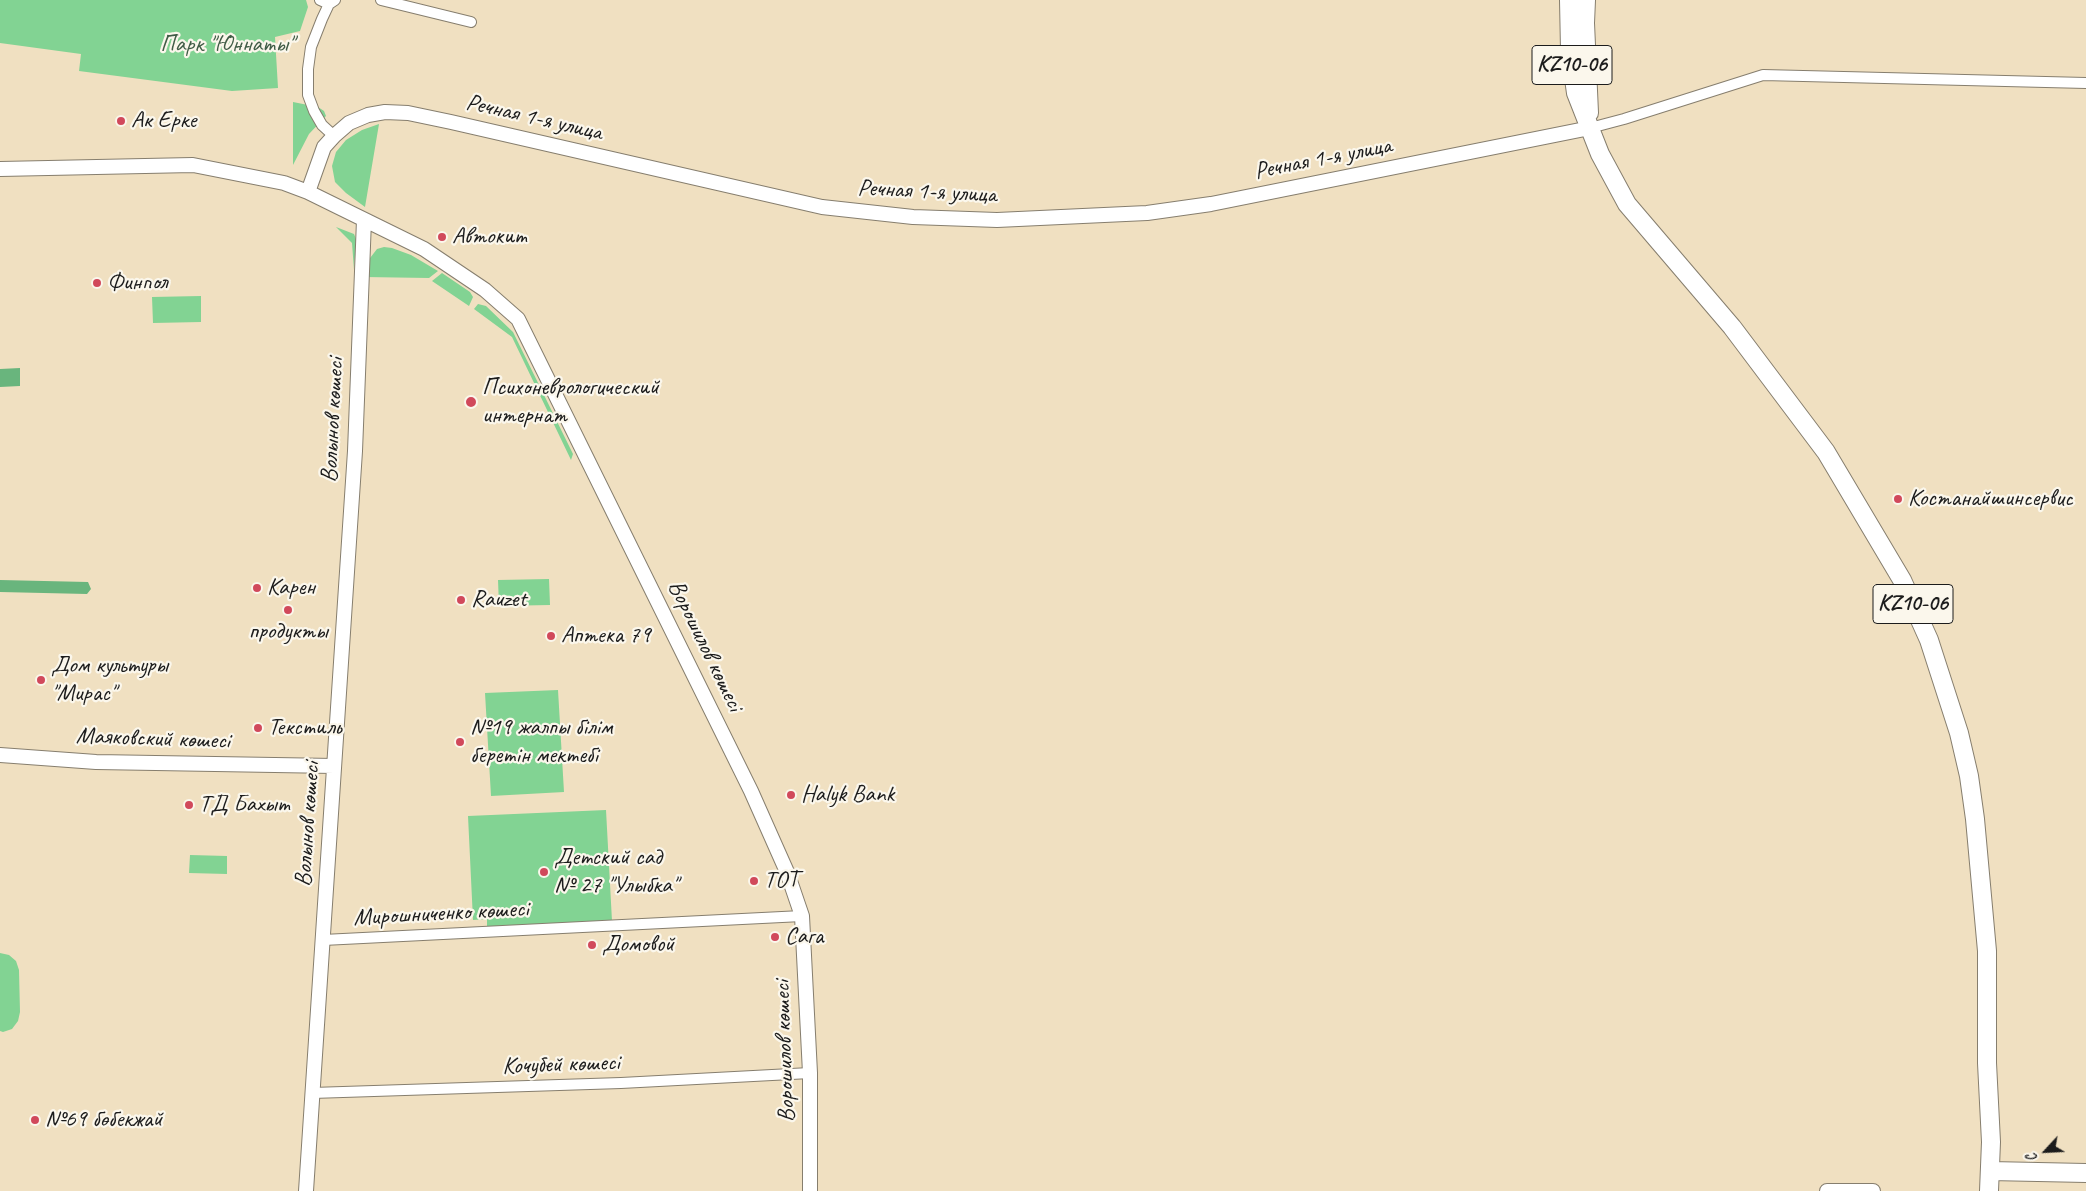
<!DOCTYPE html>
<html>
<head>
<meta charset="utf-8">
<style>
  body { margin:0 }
  #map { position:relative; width:2086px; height:1191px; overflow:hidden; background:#f0e0c1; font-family:Caveat,sans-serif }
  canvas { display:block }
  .north { position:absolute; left:2021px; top:1126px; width:50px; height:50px; -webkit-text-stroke:4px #fbf7ec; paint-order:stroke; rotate:245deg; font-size:14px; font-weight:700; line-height:20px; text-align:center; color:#1c1c1c }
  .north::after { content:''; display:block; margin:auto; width:18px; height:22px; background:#1c1c1c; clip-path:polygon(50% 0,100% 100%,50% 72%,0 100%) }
</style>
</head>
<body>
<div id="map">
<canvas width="2086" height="1191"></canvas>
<div class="north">С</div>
</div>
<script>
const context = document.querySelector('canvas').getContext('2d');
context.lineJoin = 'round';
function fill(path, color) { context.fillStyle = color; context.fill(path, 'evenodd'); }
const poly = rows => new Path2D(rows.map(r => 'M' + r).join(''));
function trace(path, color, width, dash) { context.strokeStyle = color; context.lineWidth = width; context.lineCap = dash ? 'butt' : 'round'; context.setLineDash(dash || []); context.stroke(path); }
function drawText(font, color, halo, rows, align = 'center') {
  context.font = font + ' Caveat,sans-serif'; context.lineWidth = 4.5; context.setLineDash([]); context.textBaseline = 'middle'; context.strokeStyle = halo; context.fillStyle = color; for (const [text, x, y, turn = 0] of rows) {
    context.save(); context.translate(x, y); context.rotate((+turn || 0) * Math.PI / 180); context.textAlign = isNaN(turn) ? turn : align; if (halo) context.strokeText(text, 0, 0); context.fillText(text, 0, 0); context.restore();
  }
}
const green = poly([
  [0,0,306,0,308,7,300,31,275,37,278,88,232,91,79,71,81,54,0,43],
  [293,102,318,107,324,111,326,116,309,134,293,165],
  [379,124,365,207,346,193,335,182,332,166,336,152,346,140,362,130],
  [336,227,354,234,356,239,354,270,352,243],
  [384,247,392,248,411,255,438,271,429,278,364,277,367,262,377,249],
  [442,273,470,292,473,297,469,306,432,281],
  [201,296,201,322,153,323,152,297],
  [478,304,486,306,513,332,573,454,571,460,512,337,474,309],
  [549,579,550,605,499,606,498,580],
  [558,690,564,792,491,796,485,693],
  [606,810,612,921,487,927,487,919,473,920,468,816],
  [190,855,227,856,227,874,189,873],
  [0,953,9,955,16,961,19,970,20,1012,18,1021,12,1029,3,1032,0,1031]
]);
const forest = poly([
  [20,368,20,386,0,387,0,369],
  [0,580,88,582,91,589,87,594,0,592]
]);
const street = poly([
  [320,0,329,4],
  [381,0,471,22],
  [1590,128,1624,119,1763,75,2086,83],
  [334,136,322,125,314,111,308,95,308,69,311,47,322,19,329,4,335,0],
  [323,940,802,916],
  [312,1093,621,1083,810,1073]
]);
const secondary = poly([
  [0,169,193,165,284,183,308,192,424,249,485,290,518,319,751,791,787,872,802,916,810,1073,810,1191],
  [308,192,324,147,334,136,349,123,368,115,385,112,408,113,451,122,822,207,913,217,997,220,1147,213,1211,204,1590,128],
  [0,755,96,762,334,766],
  [306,1191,355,451,364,220],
  [1827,1191,1873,1191]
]);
const highway = poly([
  [1569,0,1570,50,1576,93,1600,154,1627,204,1732,327,1826,452,1902,580,1929,640,1959,733,1969,776,1975,819,1987,951,1987,1063,1991,1142,1989,1191],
  [1586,0,1585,23,1589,113],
  [1990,1171,2086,1173]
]);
const markers = [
  [121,121,5,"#d1495b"],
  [442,237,5,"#d1495b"],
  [97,283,5,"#d1495b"],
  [471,402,6,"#d1495b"],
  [1898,499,5,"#d1495b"],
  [257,588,5,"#d1495b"],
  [461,600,5,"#d1495b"],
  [288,610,5,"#d1495b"],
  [551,636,5,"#d1495b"],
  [41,680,5,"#d1495b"],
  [258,728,5,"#d1495b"],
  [460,742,5,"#d1495b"],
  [791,795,5,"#d1495b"],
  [189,805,5,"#d1495b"],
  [544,872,5,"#d1495b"],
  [754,881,5,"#d1495b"],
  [775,937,5,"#d1495b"],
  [592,945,5,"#d1495b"],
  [35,1120,5,"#d1495b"]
];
const shields = [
  [1572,65,80],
  [1913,604,80]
];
const shieldNames = [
  ["KZ10-06",1572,65],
  ["KZ10-06",1913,604]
];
const parkNames = [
  ["Парк \"Юннаты\"",227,45]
];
const streetNames = [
  ["Речная 1-я улица",534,118,13],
  ["Речная 1-я улица",1323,159,-11],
  ["Речная 1-я улица",927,192,3],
  ["Волынов көшесі",333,420,-87],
  ["Ворошилов көшесі",705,646,64],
  ["Маяковский көшесі",153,739,2],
  ["Волынов көшесі",308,824,-86],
  ["Мирошниченко көшесі",441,914,-3],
  ["Ворошилов көшесі",785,1051,-92],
  ["Кочубей көшесі",561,1065,-2]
];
const poiNames = [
  ["Ак Ерке",131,121],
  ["Автокит",452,237],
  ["Финпол",107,283],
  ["Психоневрологический",482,388],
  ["интернат",482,416],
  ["Костанайшинсервис",1908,499],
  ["Карен",267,588],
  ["Rauzet",471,600],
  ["продукты",288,632,"center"],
  ["Аптека 79",561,636],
  ["Дом культуры",51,666],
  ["\"Мирас\"",51,694],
  ["Текстиль",268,728],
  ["№19 жалпы білім",470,728],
  ["беретін мектебі",470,756],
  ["Halyk Bank",801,795],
  ["ТД Бахыт",199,805],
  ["Детский сад",554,858],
  ["№ 27 \"Улыбка\"",554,886],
  ["ТОТ",764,881],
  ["Сага",785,937],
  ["Домовой",602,945],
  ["№69 бөбекжай",45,1120]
];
fill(green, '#82d393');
fill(forest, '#69b57d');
trace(street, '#867e6e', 12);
trace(secondary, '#867e6e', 16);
trace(highway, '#867e6e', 20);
trace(street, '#fff', 10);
trace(secondary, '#fff', 14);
trace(highway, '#fff', 18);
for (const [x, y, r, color] of markers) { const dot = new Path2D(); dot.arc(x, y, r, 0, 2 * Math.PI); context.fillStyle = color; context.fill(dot); trace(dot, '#fbf7ec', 2); }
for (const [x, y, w] of shields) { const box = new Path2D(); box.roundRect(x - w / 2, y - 19.5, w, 39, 4); context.fillStyle = '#fbf7ec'; context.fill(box); trace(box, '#1c1c1c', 1); }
drawText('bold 22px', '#1c1c1c', null, shieldNames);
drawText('24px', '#405c46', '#fbf7ec', parkNames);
drawText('24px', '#1c1c1c', '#fbf7ec', streetNames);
drawText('24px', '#1c1c1c', '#fbf7ec', poiNames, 'left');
</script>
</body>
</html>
